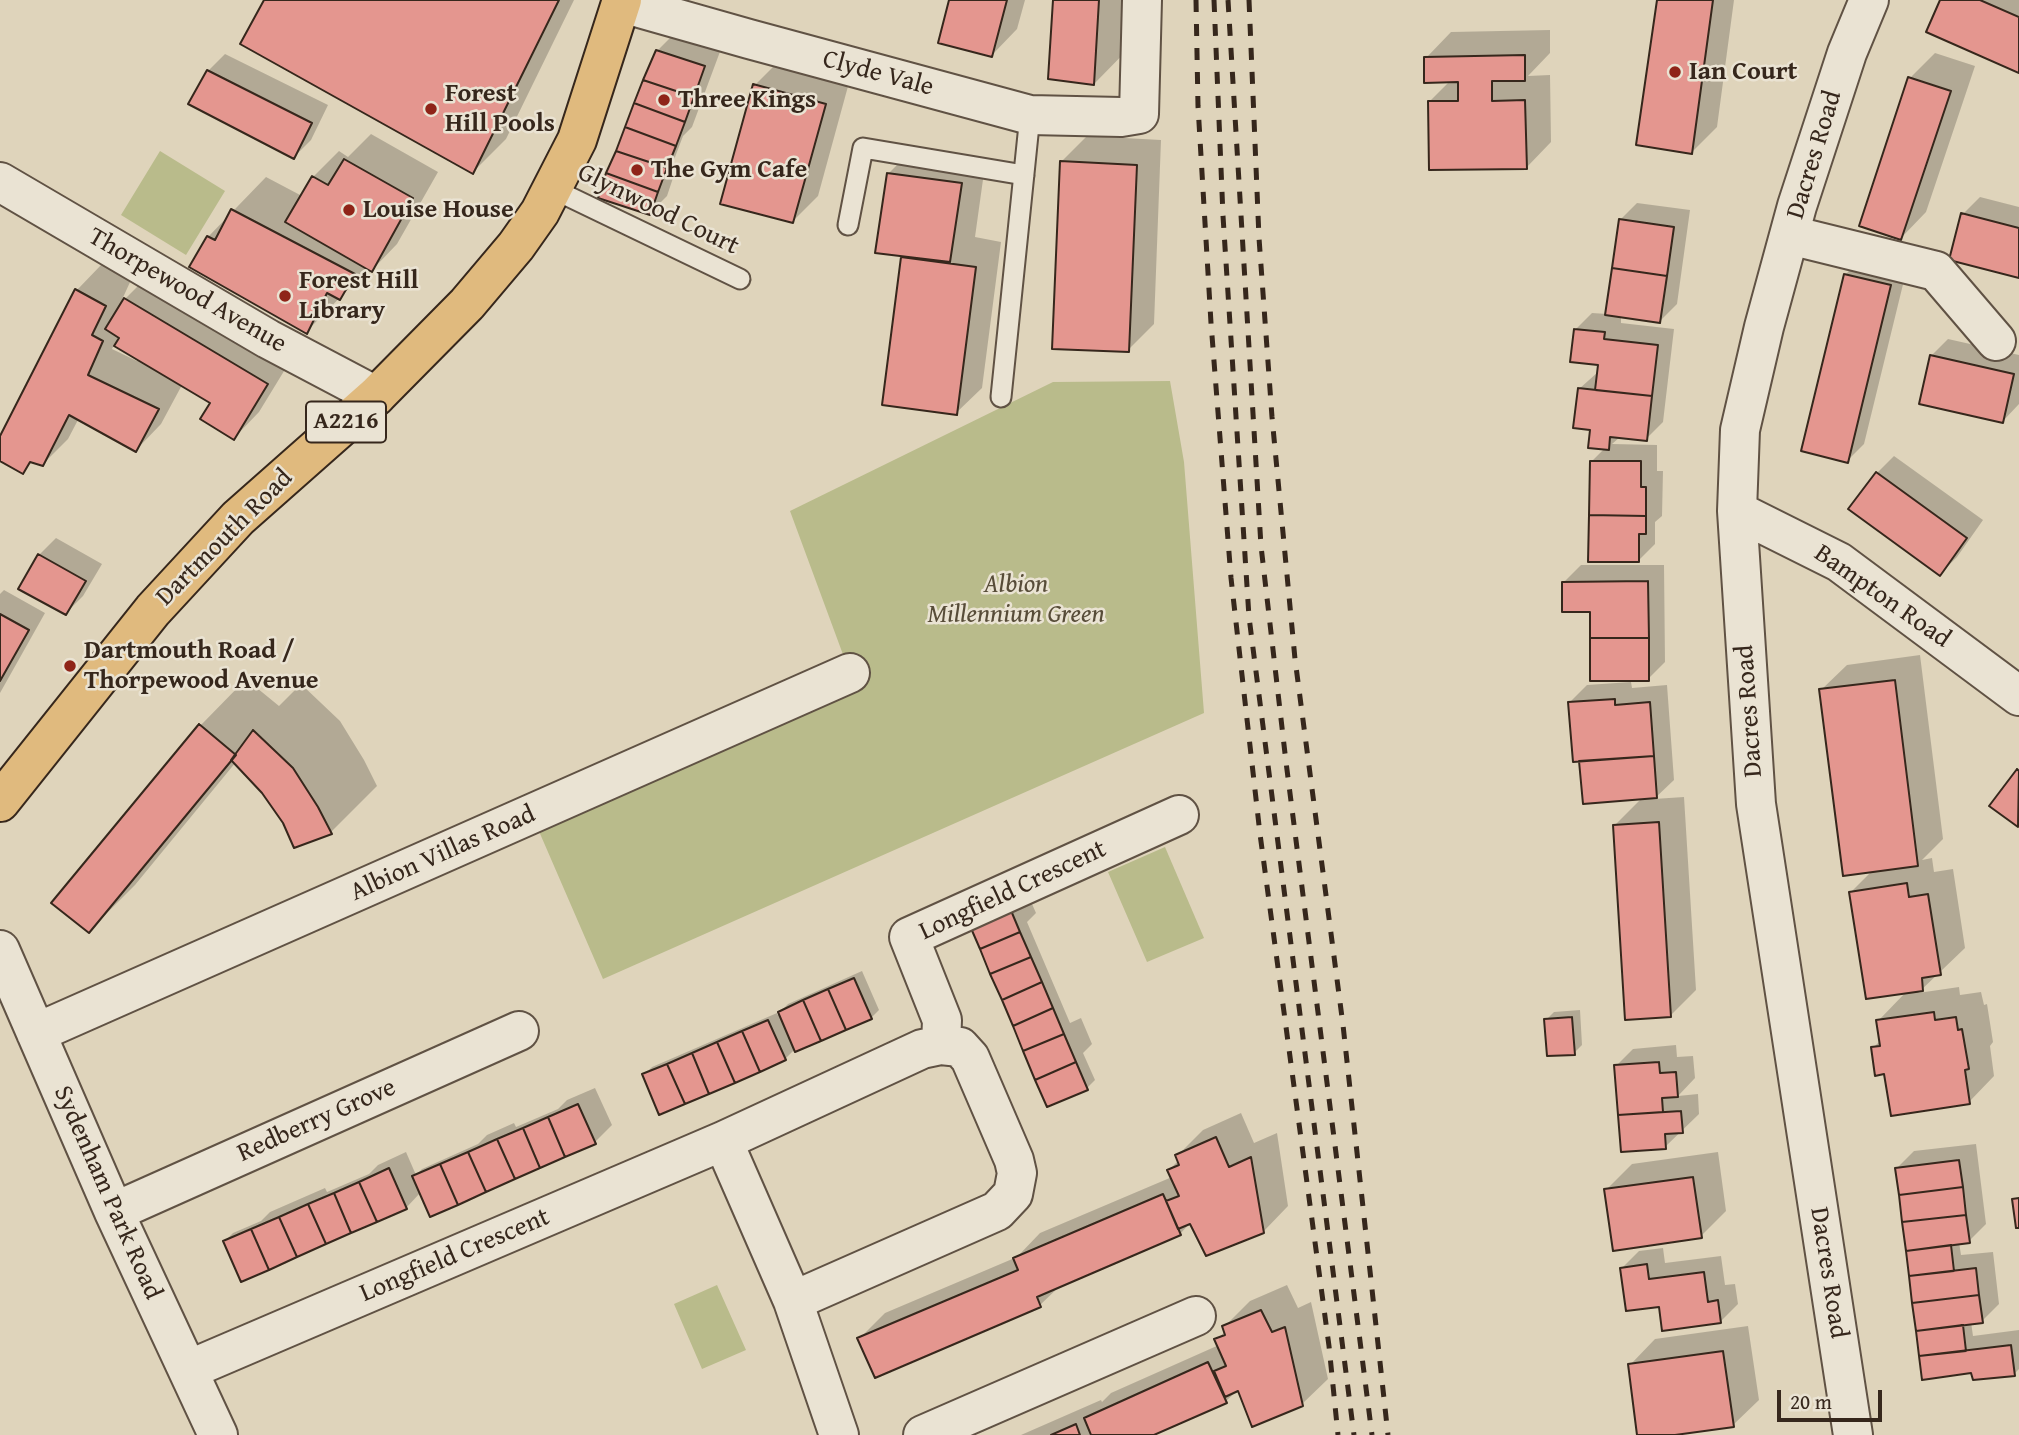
<!DOCTYPE html>
<html>
<head>
<meta charset="utf-8">
<style>
  body { margin:0 }
  #map { position:relative; width:2019px; height:1435px; overflow:hidden; background:#dfd4bb; font-family:"Gentium Book Plus",serif }
  canvas { display:block }
  .scale { position:absolute; left:1777px; top:1390px; width:105px; height:32px; box-sizing:border-box; border:4px solid #36271c; border-top:0; padding-left:9px; font-size:21px; line-height:24px; white-space:nowrap; color:#36271c; -webkit-text-stroke:5px #eae3d3; paint-order:stroke }
</style>
</head>
<body>
<div id="map">
<canvas width="2019" height="1435"></canvas>
<div class="scale">20 m</div>
</div>
<script>
const context = document.querySelector('canvas').getContext('2d');
context.lineJoin = 'round';
function fill(path, color) { context.fillStyle = color; context.fill(path, 'evenodd'); }
const poly = rows => new Path2D(rows.map(r => 'M' + r).join(''));
function trace(path, color, width, dash) { context.strokeStyle = color; context.lineWidth = width; context.lineCap = dash ? 'butt' : 'round'; context.setLineDash(dash || []); context.stroke(path); }
function drawText(font, color, halo, rows, align = 'center') {
  context.font = font + ' "Gentium Book Plus",serif'; context.lineWidth = 5; context.setLineDash([]); context.textBaseline = 'middle'; context.strokeStyle = halo; context.fillStyle = color; for (const [text, x, y, turn = 0] of rows) {
    context.save(); context.translate(x, y); context.rotate((+turn || 0) * Math.PI / 180); context.textAlign = isNaN(turn) ? turn : align; if (halo) context.strokeText(text, 0, 0); context.fillText(text, 0, 0); context.restore();
  }
}
const green = poly([
  [160,151,225,191,186,255,121,215],
  [1170,381,1184,462,1204,713,603,979,538,829,855,687,790,511,1053,382],
  [1165,847,1204,938,1147,962,1108,872],
  [717,1285,746,1350,702,1369,674,1304]
]);
const shadow = poly([
  [266,0,574,0,506,139,473,172],
  [951,0,1025,0,1017,29,992,55],
  [1055,0,1143,0,1140,37,1094,84],
  [1659,0,1734,0,1717,127,1692,152],
  [1942,0,2019,0,2019,71],
  [1550,30,1550,53,1528,76,1550,75,1551,142,1526,168,1429,102,1451,80,1426,58,1451,32],
  [674,34,721,49,692,127,683,136,669,173,674,175,667,196,650,213,657,51],
  [1935,53,1975,66,1926,212,1901,238,1910,78],
  [225,54,328,105,311,140,294,157,208,71],
  [780,60,850,79,818,196,792,222,755,85],
  [371,134,438,172,397,244,372,270,369,268,307,331,208,237,266,177,302,196,313,177,339,151,348,157],
  [1087,136,1161,140,1154,324,1128,350,1061,162],
  [914,148,986,158,975,237,1001,242,982,388,956,413,884,404,903,255,888,174],
  [1980,197,2019,207,2019,277,1963,214],
  [1637,203,1690,210,1677,304,1660,321,1621,316,1621,323,1674,329,1663,422,1646,439,1620,437,1612,444,1657,445,1657,471,1663,471,1662,516,1655,522,1655,544,1638,561,1592,461,1605,448,1592,429,1579,389,1598,372,1600,363,1575,330,1592,313,1607,314,1620,220],
  [1863,257,1907,268,1864,444,1847,461,1803,450,1846,274],
  [102,264,131,280,120,304,150,274,292,358,259,412,234,438,213,402,182,385,161,424,136,450,79,418,68,439,43,464,33,461,23,472,0,459,0,440,77,290],
  [114,345,138,359,137,361,112,349],
  [1948,339,2019,355,2019,404,2003,421,1931,356],
  [1894,456,1983,520,1957,557,1940,574,1851,508,1877,473],
  [56,538,102,564,83,596,66,613,39,555],
  [1581,565,1664,565,1665,662,1648,679,1591,610,1564,582],
  [4,590,45,613,0,693,0,594],
  [1920,655,1943,839,1922,860,1932,858,1934,872,1953,869,1965,948,1918,993,1959,987,1960,995,1981,992,1984,1005,1987,1004,1993,1042,1990,1046,1994,1076,1969,1102,1886,1072,1873,1048,1881,1040,1878,1021,1907,991,1851,892,1873,870,1821,690,1847,665],
  [246,679,279,706,301,684,340,721,364,760,377,786,331,832,284,822,264,791,236,762,135,885,89,931,200,726],
  [1631,682,1632,688,1667,685,1674,780,1654,799,1684,797,1696,990,1670,1016,1615,825,1642,798,1581,759,1570,702,1587,685],
  [2019,769,2019,824,2018,825,1991,806],
  [1024,886,1036,913,1027,922,1070,1023,1081,1018,1092,1044,1083,1053,1095,1080,1087,1088,1048,1105,969,919],
  [862,971,879,1010,871,1018,795,1049,785,1059,644,1075,652,1067,777,1013,777,1015,788,1004],
  [1580,1010,1582,1045,1574,1053,1546,1020,1554,1012],
  [1676,1045,1677,1057,1693,1056,1695,1078,1678,1096,1698,1094,1699,1114,1665,1147,1622,1151,1616,1066,1633,1049],
  [595,1088,612,1125,595,1142,421,1192,406,1208,225,1241,233,1233,261,1221,270,1212,325,1188,327,1192,369,1174,378,1165,406,1152,416,1175,422,1169,478,1144,487,1135,514,1123,516,1127,558,1109,567,1100],
  [1241,1113,1254,1143,1277,1133,1288,1206,1263,1232,1191,1222,1180,1234,1061,1285,1040,1305,859,1339,885,1313,1017,1257,1040,1233,1172,1177,1169,1170,1179,1160,1177,1156,1203,1130],
  [1976,1144,1986,1224,1969,1241,1959,1242,1961,1255,1993,1252,1999,1304,1982,1321,1971,1322,1973,1336,2019,1330,2019,1369,2014,1374,1974,1378,1897,1168,1914,1151],
  [1718,1152,1726,1211,1701,1236,1606,1190,1632,1164],
  [1663,1248,1665,1263,1721,1256,1725,1285,1735,1284,1738,1304,1721,1321,1661,1305,1622,1268,1639,1251],
  [1287,1285,1298,1308,1311,1302,1328,1379,1302,1404,1239,1389,1226,1401,1149,1435,1021,1435,1101,1400,1102,1402,1111,1393,1219,1345,1216,1340,1226,1331,1224,1327,1250,1301],
  [1748,1326,1759,1400,1733,1425,1663,1435,1639,1435,1630,1365,1655,1339]
]);
const building = poly([
  [264,0,559,0,473,174,240,44,264,0],
  [949,0,1007,0,992,57,938,43,949,0],
  [1053,0,1099,0,1094,85,1048,79,1053,0],
  [1657,0,1713,0,1692,154,1636,145,1657,0],
  [1940,0,1980,0,2019,17,2019,73,1926,32,1940,0],
  [656,50,705,66,694,97,643,80,656,50],
  [1525,55,1525,81,1492,81,1492,101,1525,100,1527,169,1429,170,1428,101,1458,101,1458,82,1424,83,1424,57,1525,55],
  [207,70,312,123,294,159,188,104,207,70],
  [1908,77,1951,91,1901,240,1859,226,1908,77],
  [643,80,694,97,685,122,634,103,643,80],
  [753,84,826,104,793,223,720,204,753,84],
  [634,103,685,122,676,146,625,127,634,103],
  [625,127,676,146,667,168,616,151,625,127],
  [616,151,667,168,658,192,606,173,616,151],
  [344,159,413,198,372,272,285,222,312,176,328,185,344,159],
  [1060,161,1137,165,1129,352,1052,349,1060,161],
  [606,173,658,192,650,215,598,198,606,173],
  [887,173,962,183,950,262,875,253,887,173],
  [231,209,355,274,340,300,327,293,307,334,189,267,207,236,215,240,231,209],
  [1961,213,2019,228,2019,278,1949,260,1961,213],
  [1619,219,1674,227,1667,276,1612,268,1619,219],
  [901,257,976,267,957,415,882,405,901,257],
  [1612,268,1667,276,1660,323,1605,315,1612,268],
  [1844,274,1891,285,1848,463,1801,451,1844,274],
  [75,289,106,306,92,335,103,341,88,375,159,409,136,452,69,415,43,466,30,462,23,474,0,461,0,436,75,289],
  [124,298,268,384,234,440,200,419,210,403,114,346,119,338,105,329,124,298],
  [1574,329,1605,332,1604,339,1658,345,1652,396,1595,390,1598,365,1570,362,1574,329],
  [1930,355,2014,374,2003,423,1919,404,1930,355],
  [1578,388,1652,396,1647,441,1610,437,1609,450,1588,448,1590,430,1573,428,1578,388],
  [1590,461,1641,461,1641,487,1646,487,1646,516,1589,515,1590,461],
  [1876,472,1967,538,1940,576,1848,509,1876,472],
  [1589,515,1646,516,1646,534,1639,534,1639,562,1588,562,1589,515],
  [38,554,86,581,66,615,18,589,38,554],
  [1648,581,1649,638,1590,638,1590,612,1562,612,1562,582,1648,581],
  [0,614,29,630,0,681,0,614],
  [1590,638,1649,638,1649,681,1590,681,1590,638],
  [1895,680,1918,866,1843,876,1819,689,1895,680],
  [1615,699,1615,705,1650,702,1654,756,1573,762,1568,702,1615,699],
  [199,724,236,755,89,933,51,903,199,724],
  [253,730,293,768,318,807,332,834,294,848,283,823,262,793,231,760,253,730],
  [1654,756,1657,798,1583,804,1579,761,1654,756],
  [2017,769,2019,771,2018,827,1989,806,2017,769],
  [1659,822,1671,1017,1625,1020,1613,825,1659,822],
  [1907,883,1909,897,1928,894,1941,975,1922,978,1923,991,1866,999,1849,892,1907,883],
  [1007,901,1020,932,980,949,967,919,1007,901],
  [1020,932,1031,957,990,974,980,949,1020,932],
  [1031,957,1042,982,1002,1000,990,974,1031,957],
  [854,978,872,1019,846,1030,828,989,854,978],
  [1042,982,1053,1008,1013,1026,1002,1000,1042,982],
  [828,989,846,1030,821,1041,803,1000,828,989],
  [803,1000,821,1041,795,1052,778,1012,803,1000],
  [1053,1008,1064,1034,1023,1051,1013,1026,1053,1008],
  [1934,1012,1935,1020,1956,1017,1958,1030,1962,1029,1969,1069,1965,1070,1970,1104,1891,1116,1884,1074,1875,1076,1871,1047,1880,1046,1876,1020,1934,1012],
  [1572,1017,1575,1055,1547,1056,1544,1019,1572,1017],
  [768,1020,786,1060,760,1072,742,1031,768,1020],
  [742,1031,760,1072,735,1083,717,1042,742,1031],
  [1064,1034,1076,1062,1035,1080,1023,1051,1064,1034],
  [717,1042,735,1083,709,1094,692,1053,717,1042],
  [692,1053,709,1094,685,1104,667,1064,692,1053],
  [1076,1062,1088,1090,1047,1107,1035,1080,1076,1062],
  [1659,1062,1660,1073,1676,1072,1678,1097,1662,1098,1663,1112,1618,1115,1614,1065,1659,1062],
  [667,1064,685,1104,659,1115,642,1074,667,1064],
  [578,1104,596,1144,565,1157,548,1117,578,1104],
  [1681,1111,1683,1133,1665,1134,1666,1149,1621,1152,1618,1115,1681,1111],
  [548,1117,565,1157,540,1168,523,1128,548,1117],
  [523,1128,540,1168,515,1179,497,1139,523,1128],
  [1216,1137,1229,1167,1251,1157,1264,1233,1206,1256,1190,1224,1178,1229,1166,1201,1179,1196,1167,1170,1179,1165,1175,1155,1216,1137],
  [497,1139,515,1179,486,1192,468,1152,497,1139],
  [468,1152,486,1192,458,1205,440,1164,468,1152],
  [1959,1160,1963,1187,1899,1195,1895,1168,1959,1160],
  [440,1164,458,1205,430,1217,412,1176,440,1164],
  [389,1168,407,1209,377,1222,359,1182,389,1168],
  [1693,1177,1702,1238,1613,1251,1604,1189,1693,1177],
  [359,1182,377,1222,351,1233,334,1193,359,1182],
  [1963,1187,1966,1215,1902,1222,1899,1195,1963,1187],
  [334,1193,351,1233,326,1244,308,1204,334,1193],
  [1163,1194,1181,1235,1037,1297,1041,1307,875,1378,857,1338,1018,1270,1013,1258,1163,1194],
  [2019,1198,2019,1228,2016,1228,2012,1199,2019,1198],
  [308,1204,326,1244,297,1257,279,1217,308,1204],
  [1966,1215,1970,1243,1906,1251,1902,1222,1966,1215],
  [279,1217,297,1257,269,1270,251,1229,279,1217],
  [251,1229,269,1270,241,1282,223,1241,251,1229],
  [1951,1245,1954,1271,1909,1276,1906,1251,1951,1245],
  [1647,1264,1649,1279,1704,1272,1708,1302,1718,1300,1721,1323,1662,1331,1659,1307,1626,1311,1620,1268,1647,1264],
  [1976,1268,1979,1295,1912,1303,1909,1276,1976,1268],
  [1979,1295,1983,1323,1916,1331,1912,1303,1979,1295],
  [1261,1310,1272,1332,1285,1327,1303,1406,1252,1427,1238,1391,1225,1397,1214,1371,1226,1366,1214,1339,1225,1335,1222,1326,1261,1310],
  [1963,1325,1966,1351,1919,1356,1916,1331,1963,1325],
  [2011,1345,2015,1376,1973,1380,1971,1373,1922,1380,1919,1356,2011,1345],
  [1723,1351,1734,1427,1675,1435,1637,1435,1628,1364,1723,1351],
  [1208,1362,1227,1403,1154,1435,1091,1435,1084,1418,1208,1362],
  [1076,1424,1080,1435,1051,1435,1076,1424]
]);
const lane = poly([
  [553,189,740,279],
  [848,225,863,148,1024,175],
  [1001,397,1030,115]
]);
const street = poly([
  [622,3,749,39,1030,115,1121,117,1139,114,1142,0],
  [0,182,268,339,376,396],
  [1790,235,1936,271,1996,341],
  [1737,511,1839,562,2019,696],
  [0,950,114,1212,218,1435],
  [36,1033,850,673],
  [941,1045,942,1020,909,937,1179,815],
  [723,1141,793,1301,839,1435],
  [114,1212,519,1031],
  [188,1370,723,1141,922,1049,941,1045,960,1047,970,1058,1014,1160,1017,1173,1013,1194,997,1211,793,1301],
  [923,1435,1196,1316],
  [1853,1435,1756,804,1737,511,1740,430,1764,327,1797,206,1847,53,1869,0]
]);
const primary = poly([
  [0,802,153,610,238,518,376,396,467,304,516,246,540,212,577,140,622,0]
]);
const rail = poly([
  [1196,0,1198,106,1211,323,1231,578,1260,834,1329,1346,1338,1435],
  [1214,0,1223,216,1249,617,1354,1435],
  [1228,0,1261,546,1286,762,1372,1435],
  [1249,0,1259,238,1272,417,1295,659,1343,1025,1388,1435]
]);
const markers = [
  [1675,72,7,"#8f2418"],
  [664,100,7,"#8f2418"],
  [431,109,7,"#8f2418"],
  [637,170,7,"#8f2418"],
  [349,210,7,"#8f2418"],
  [285,296,7,"#8f2418"],
  [70,666,7,"#8f2418"]
];
const shields = [
  [346,422,80]
];
const shieldNames = [
  ["A2216",346,422]
];
const poiNames = [
  ["Ian Court",1689,72],
  ["Forest",445,94],
  ["Hill Pools",445,124],
  ["Three Kings",678,100],
  ["The Gym Cafe",651,170],
  ["Louise House",363,210],
  ["Forest Hill",299,281],
  ["Library",299,311],
  ["Dartmouth Road /",84,651],
  ["Thorpewood Avenue",84,681]
];
const streetNames = [
  ["Clyde Vale",878,74,15],
  ["Dacres Road",1815,155,-73],
  ["Glynwood Court",658,210,26],
  ["Thorpewood Avenue",187,291,30],
  ["Dartmouth Road",225,538,-45],
  ["Bampton Road",1882,597,35],
  ["Dacres Road",1750,711,-94],
  ["Albion Villas Road",443,854,-24],
  ["Longfield Crescent",1013,891,-25],
  ["Redberry Grove",317,1121,-24],
  ["Sydenham Park Road",107,1193,66],
  ["Longfield Crescent",455,1256,-23],
  ["Dacres Road",1828,1273,81]
];
const parkNames = [
  ["Albion",1016,585],
  ["Millennium Green",1016,615]
];
fill(green, '#b9bb8b');
fill(shadow, '#0003');
fill(building, '#e4968f');
trace(building, '#36271c', 2);
trace(lane, '#605244', 23);
trace(street, '#605244', 42);
trace(primary, '#36271c', 42);
trace(lane, '#eae3d3', 19);
trace(street, '#eae3d3', 38);
trace(primary, '#e0ba7e', 38);
trace(rail, '#36271c', 5, [12, 12]);
for (const [x, y, r, color] of markers) { const dot = new Path2D(); dot.arc(x, y, r, 0, 2 * Math.PI); context.fillStyle = color; context.fill(dot); trace(dot, '#eae3d3', 2.5); }
for (const [x, y, w] of shields) { const box = new Path2D(); box.roundRect(x - w / 2, y - 20.5, w, 41, 5); context.fillStyle = '#eae3d3'; context.fill(box); trace(box, '#36271c', 2); }
drawText('bold 24px', '#36271c', null, shieldNames);
drawText('bold 26px', '#36271c', '#eae3d3', poiNames, 'left');
drawText('26px', '#36271c', '#eae3d3', streetNames);
drawText('italic 26px', '#574c38', '#eae3d3', parkNames);
</script>
</body>
</html>
